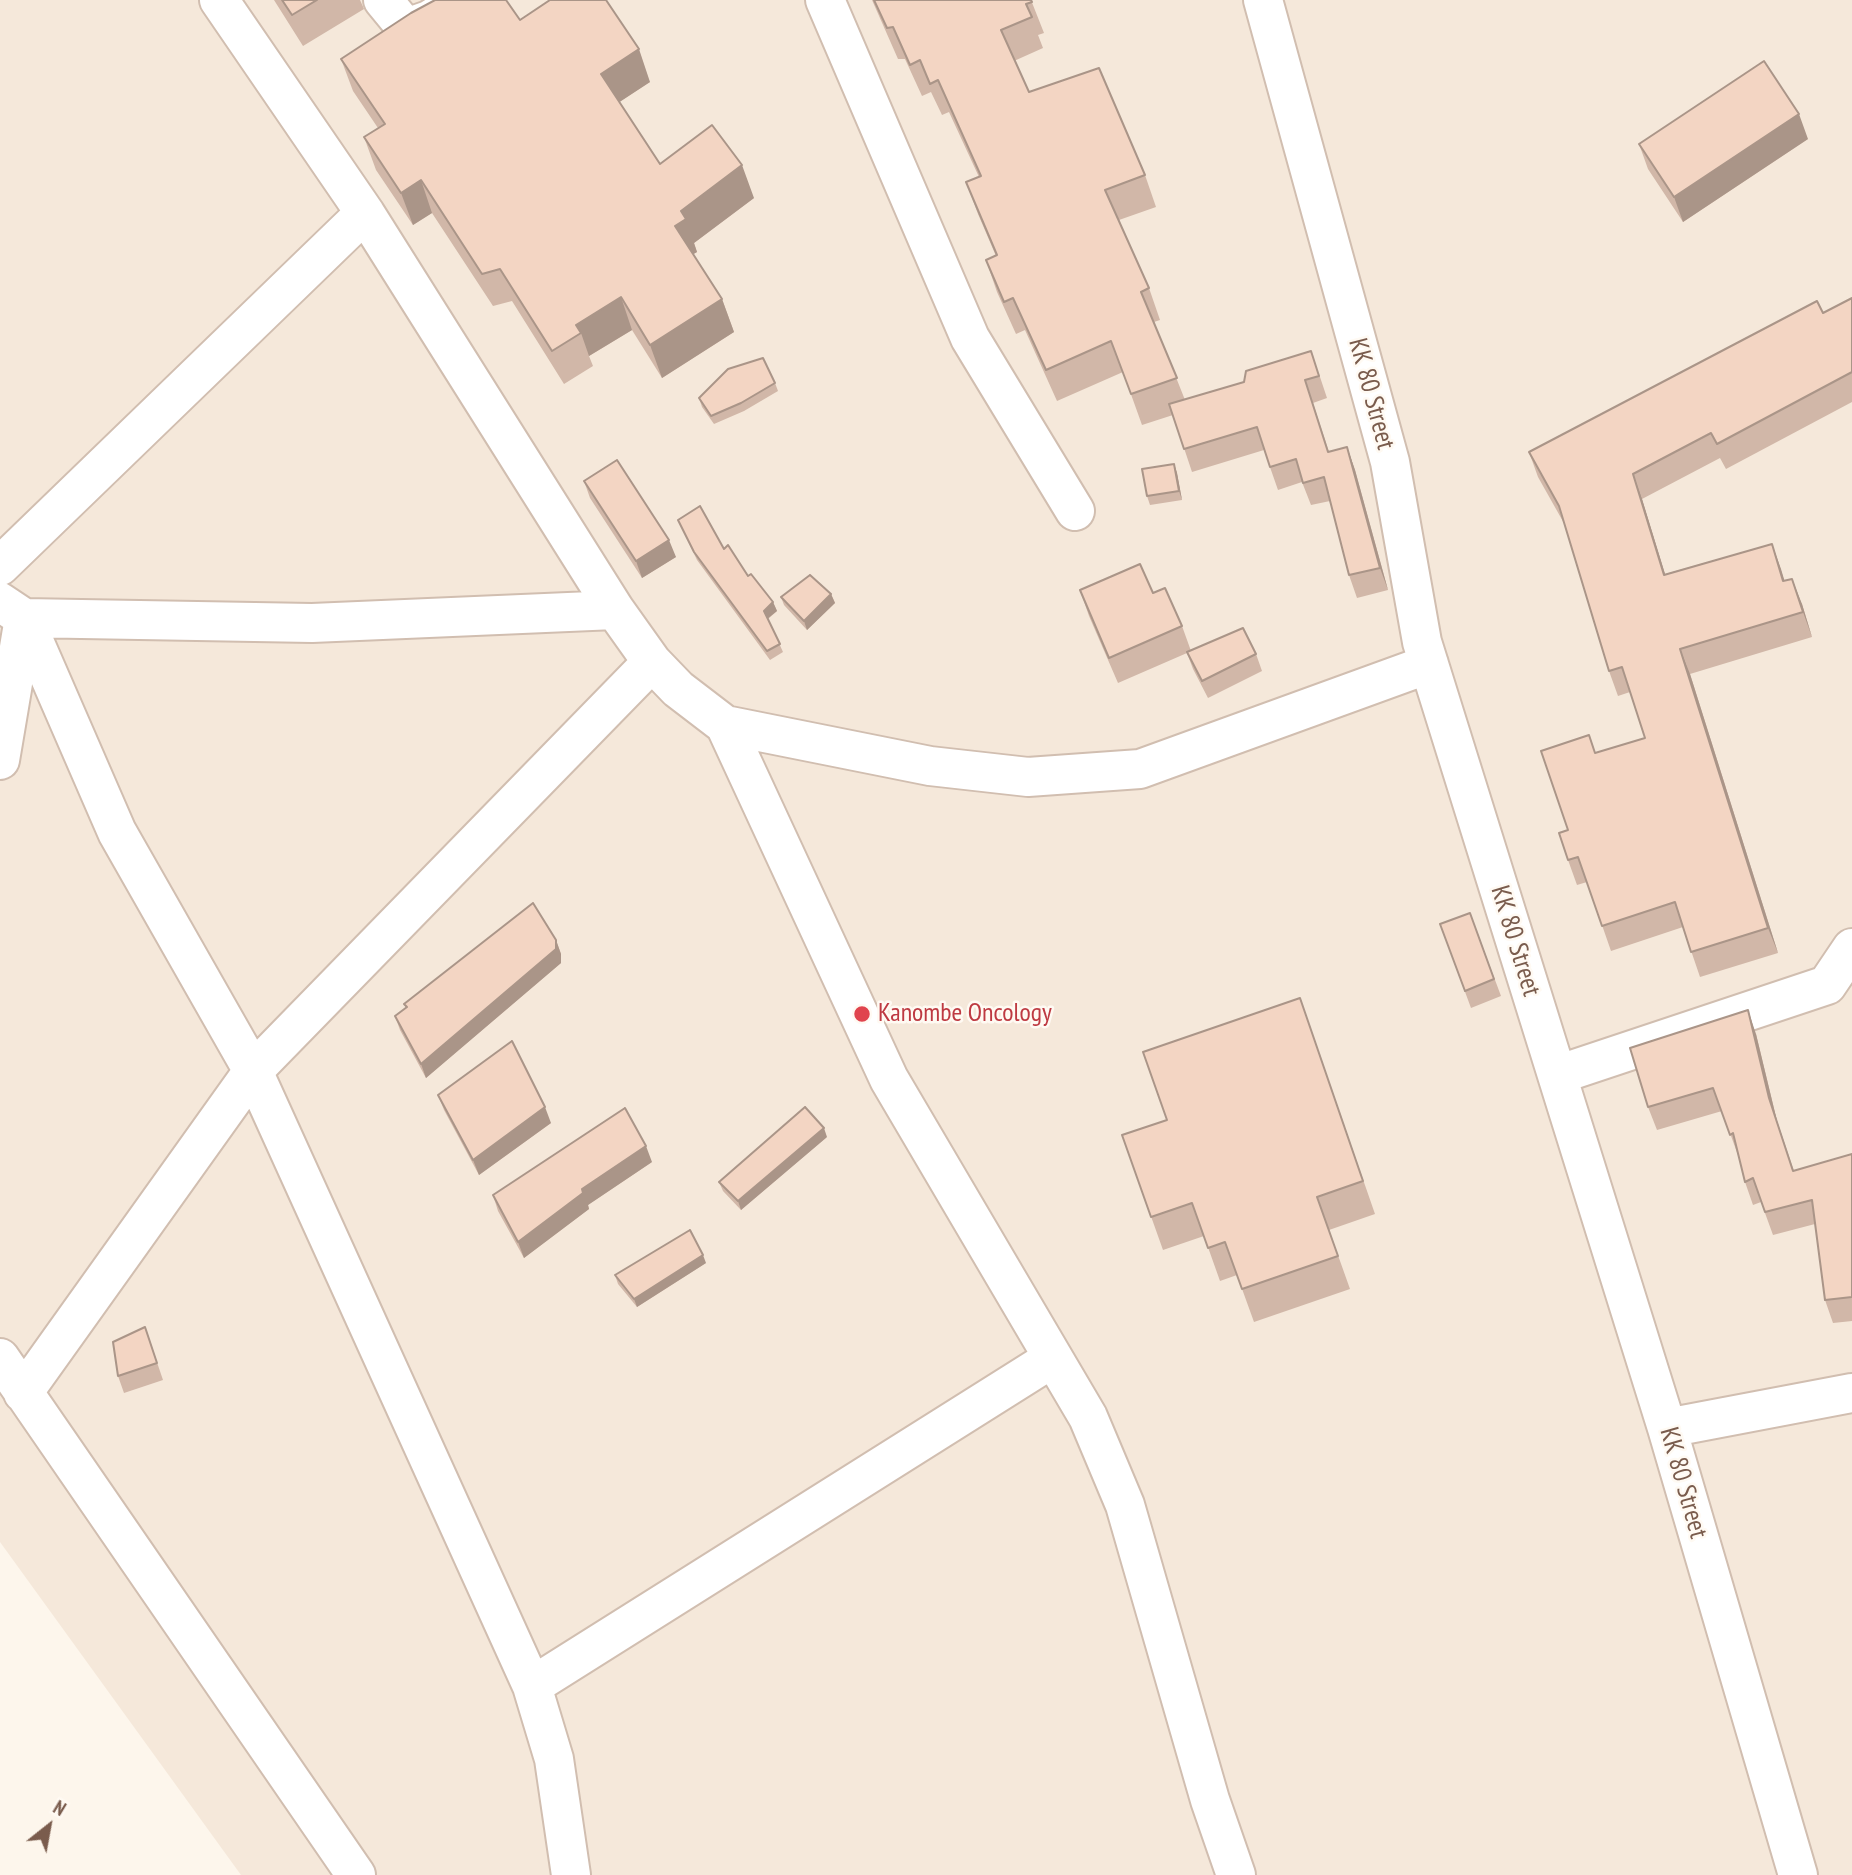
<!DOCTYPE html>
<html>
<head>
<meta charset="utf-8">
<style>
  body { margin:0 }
  #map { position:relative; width:1852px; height:1875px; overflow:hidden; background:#fdf6ec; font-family:"PT Sans Narrow",sans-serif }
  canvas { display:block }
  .north { position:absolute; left:14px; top:1791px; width:70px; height:70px; -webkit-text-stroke:5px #fffaf3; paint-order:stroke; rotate:31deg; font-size:19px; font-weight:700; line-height:28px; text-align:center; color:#7a5c4d }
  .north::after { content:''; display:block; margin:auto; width:24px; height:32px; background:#7a5c4d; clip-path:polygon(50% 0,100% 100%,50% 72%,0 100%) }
</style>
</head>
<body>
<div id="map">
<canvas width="1852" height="1875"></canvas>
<div class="north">N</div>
</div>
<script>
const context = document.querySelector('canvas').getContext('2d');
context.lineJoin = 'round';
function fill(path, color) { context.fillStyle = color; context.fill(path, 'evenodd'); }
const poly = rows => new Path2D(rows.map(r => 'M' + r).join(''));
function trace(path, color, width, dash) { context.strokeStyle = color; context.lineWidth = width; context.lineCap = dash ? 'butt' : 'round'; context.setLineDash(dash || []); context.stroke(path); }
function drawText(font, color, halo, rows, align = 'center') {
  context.font = font + ' "PT Sans Narrow",sans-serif'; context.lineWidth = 5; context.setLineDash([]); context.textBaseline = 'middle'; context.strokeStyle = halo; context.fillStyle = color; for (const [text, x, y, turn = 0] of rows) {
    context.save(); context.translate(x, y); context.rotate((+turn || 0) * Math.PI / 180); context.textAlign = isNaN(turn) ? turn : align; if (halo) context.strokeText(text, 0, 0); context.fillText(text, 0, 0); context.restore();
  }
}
const residential = poly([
  [0,0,1852,0,1852,1875,241,1875,0,1542]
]);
const minor = poly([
  [219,0,365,213,615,610,652,662,678,689,725,725,930,766,1028,777,1140,769,1429,664],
  [383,0,406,28,429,20,462,0],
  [825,0,970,338,1075,511],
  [1263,0,1390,462,1422,642,1667,1428,1798,1875],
  [0,566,365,213],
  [0,602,24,618,117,832,253,1071,532,1686,554,1759,571,1875],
  [725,725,889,1079,1088,1417,1125,1505,1210,1800,1236,1875],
  [0,760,24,618,312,623,615,610],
  [1557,1075,1827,985,1852,948],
  [0,1358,356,1875],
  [23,1393,253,1071,652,662],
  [1667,1428,1852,1393],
  [532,1686,1053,1358]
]);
const wall = poly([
  [274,0,360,0,364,9,303,46],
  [872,0,1031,0,1044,33,1038,35,1043,48,1014,61,1029,92,1145,175,1156,207,1119,220,1149,288,1160,320,1154,322,1185,400,1319,374,1327,398,1313,403,1329,452,1347,447,1355,470,1388,590,1357,598,1349,575,1330,501,1311,505,1302,482,1278,490,1264,450,1192,472,1173,415,1142,425,1123,372,1057,401,1025,330,1016,334,997,292,986,260,996,256,978,214,966,182,979,177,949,112,942,115,931,92,922,96,905,59,898,59],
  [520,20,650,82,619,102,660,164,754,198,694,243,697,252,693,254,722,299,734,332,662,378,632,330,589,356,593,366,564,384,512,301,493,306,432,213,413,225,376,170,364,137,378,128,353,91,341,59],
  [1808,139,1683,222,1648,169,1639,144],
  [1852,298,1852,402,1726,469,1720,458,1642,499,1665,574,1772,544,1784,580,1802,604,1812,637,1690,674,1778,953,1700,977,1683,927,1611,951,1587,882,1577,885,1568,860,1568,830,1596,753,1645,738,1630,692,1618,696,1609,671,1565,525,1538,477,1529,452,1823,313],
  [775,383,778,391,744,411,714,424,702,407,699,398],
  [1174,464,1177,473,1182,500,1150,505,1147,496],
  [584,481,676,557,642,578,590,498],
  [678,520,724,549,748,576,773,602,777,611,768,619,783,652,770,660,697,560],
  [1080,590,1153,593,1182,626,1191,651,1256,654,1262,671,1208,698,1193,669,1187,653,1118,683,1089,616],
  [831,594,835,603,807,630,784,605,781,597],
  [1470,913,1501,996,1471,1008,1440,924],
  [556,940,561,954,561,963,426,1078,400,1030,395,1016,406,1008,404,1004],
  [1300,998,1375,1214,1329,1230,1350,1289,1254,1322,1237,1275,1220,1281,1204,1236,1163,1250,1122,1135,1167,1120],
  [1756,1034,1777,1121,1794,1171,1852,1154,1852,1321,1833,1323,1825,1300,1815,1224,1773,1235,1761,1202,1753,1205,1745,1182,1739,1158,1722,1111,1657,1130,1648,1107],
  [438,1095,551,1123,479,1175,444,1110],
  [827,1137,741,1210,723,1191,719,1182],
  [652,1162,588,1205,589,1209,524,1258,498,1211,493,1195],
  [706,1263,637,1307,618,1284,615,1275],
  [145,1327,163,1380,124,1393,118,1376]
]);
const shadedWall = poly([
  [639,49,650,82,612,107,601,74],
  [1799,114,1808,139,1683,222,1674,197],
  [742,165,754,198,694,243,697,252,687,258,675,226,681,211],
  [421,180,432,213,413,225,401,193],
  [621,297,632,330,589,356,581,333,576,325],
  [722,299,734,332,662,378,650,345],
  [1347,447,1355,470,1388,590,1380,568],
  [1174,464,1177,473,1182,500,1179,491],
  [1633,474,1642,499,1673,600,1664,575],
  [669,540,676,557,642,578,636,561],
  [1772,544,1781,569,1792,606,1783,581],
  [1792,579,1802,604,1812,637,1803,612],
  [831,594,835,603,807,630,804,621],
  [773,602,777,611,767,619,764,611],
  [1680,649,1690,674,1778,953,1768,928],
  [556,940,561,954,561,963,426,1078,421,1064],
  [1748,1010,1756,1034,1777,1121,1801,1194,1769,1098],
  [545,1107,551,1123,479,1175,473,1160],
  [824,1128,827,1137,741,1210,738,1201],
  [646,1146,652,1162,588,1205,589,1209,524,1258,518,1242,582,1189],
  [703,1255,706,1263,637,1307,634,1299]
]);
const building = poly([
  [282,0,317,0,292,15,282,0],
  [435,0,506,0,520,20,550,0,606,0,639,49,601,74,660,164,712,125,742,165,681,211,686,219,675,226,722,299,650,345,621,297,576,325,581,333,552,351,500,269,482,274,421,180,401,193,364,137,385,124,341,59,411,13,435,0],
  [874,0,1031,0,1032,2,1026,4,1032,17,1001,30,1029,92,1099,68,1145,175,1105,190,1149,288,1141,292,1177,378,1131,394,1111,341,1046,370,1013,298,1004,302,986,260,997,255,966,182,981,176,938,80,930,84,920,60,910,65,893,27,887,28,874,0],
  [1764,61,1799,114,1674,197,1639,144,1764,61],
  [1852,298,1852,372,1717,444,1711,433,1633,474,1664,575,1772,544,1783,581,1792,579,1803,612,1680,649,1768,928,1691,952,1675,902,1602,926,1578,857,1568,860,1559,833,1568,830,1541,751,1589,735,1595,753,1645,738,1622,667,1609,671,1559,506,1529,452,1817,301,1823,313,1852,298],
  [1311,351,1319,376,1305,380,1328,452,1347,447,1380,568,1349,575,1324,477,1303,483,1296,459,1270,467,1257,427,1184,449,1169,404,1244,382,1246,371,1311,351],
  [763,358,775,383,741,403,711,416,699,398,728,369,763,358],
  [617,460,669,540,636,561,584,481,617,460],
  [1174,464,1179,491,1147,496,1142,469,1174,464],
  [700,506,724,549,728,545,748,576,751,574,773,602,764,611,780,644,767,651,694,552,678,520,700,506],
  [1140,564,1153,593,1165,588,1182,626,1109,658,1080,590,1140,564],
  [810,575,831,594,804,621,781,597,810,575],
  [1243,628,1256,654,1202,681,1187,652,1243,628],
  [533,903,556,940,556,949,421,1064,395,1016,407,1007,404,1004,533,903],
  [1470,913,1494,979,1465,991,1440,924,1470,913],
  [1300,998,1363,1181,1317,1197,1338,1256,1242,1289,1225,1242,1208,1248,1192,1203,1151,1217,1122,1135,1167,1120,1143,1052,1300,998],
  [1748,1010,1769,1098,1793,1171,1852,1154,1852,1297,1825,1300,1812,1200,1765,1212,1753,1178,1745,1182,1733,1133,1730,1135,1713,1088,1648,1107,1630,1048,1748,1010],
  [512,1041,545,1107,473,1160,438,1095,512,1041],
  [805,1107,824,1128,738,1201,719,1182,805,1107],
  [625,1108,646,1146,582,1189,583,1193,518,1242,493,1195,625,1108],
  [690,1230,703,1255,634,1299,615,1275,690,1230],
  [145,1327,157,1363,118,1376,113,1342,145,1327]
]);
const markers = [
  [862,1014,9,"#e0444e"]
];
const streetNames = [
  ["KK 80 Street",1371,394,75],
  ["KK 80 Street",1515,941,73],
  ["KK 80 Street",1683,1483,74]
];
const healthNames = [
  ["Kanombe Oncology",878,1014]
];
fill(residential, '#f5e8da');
trace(minor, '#d1beb0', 42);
trace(minor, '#fff', 38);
fill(wall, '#d1b7a8');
fill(shadedWall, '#aa9588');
fill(building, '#f3d5c3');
trace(building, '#aa9588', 2);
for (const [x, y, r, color] of markers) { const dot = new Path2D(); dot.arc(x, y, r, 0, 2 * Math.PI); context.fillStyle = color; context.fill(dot); trace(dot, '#fffaf3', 2.5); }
drawText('26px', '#7a5c4d', '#fffaf3', streetNames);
drawText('26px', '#be3a42', '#fffaf3', healthNames, 'left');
</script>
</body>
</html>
